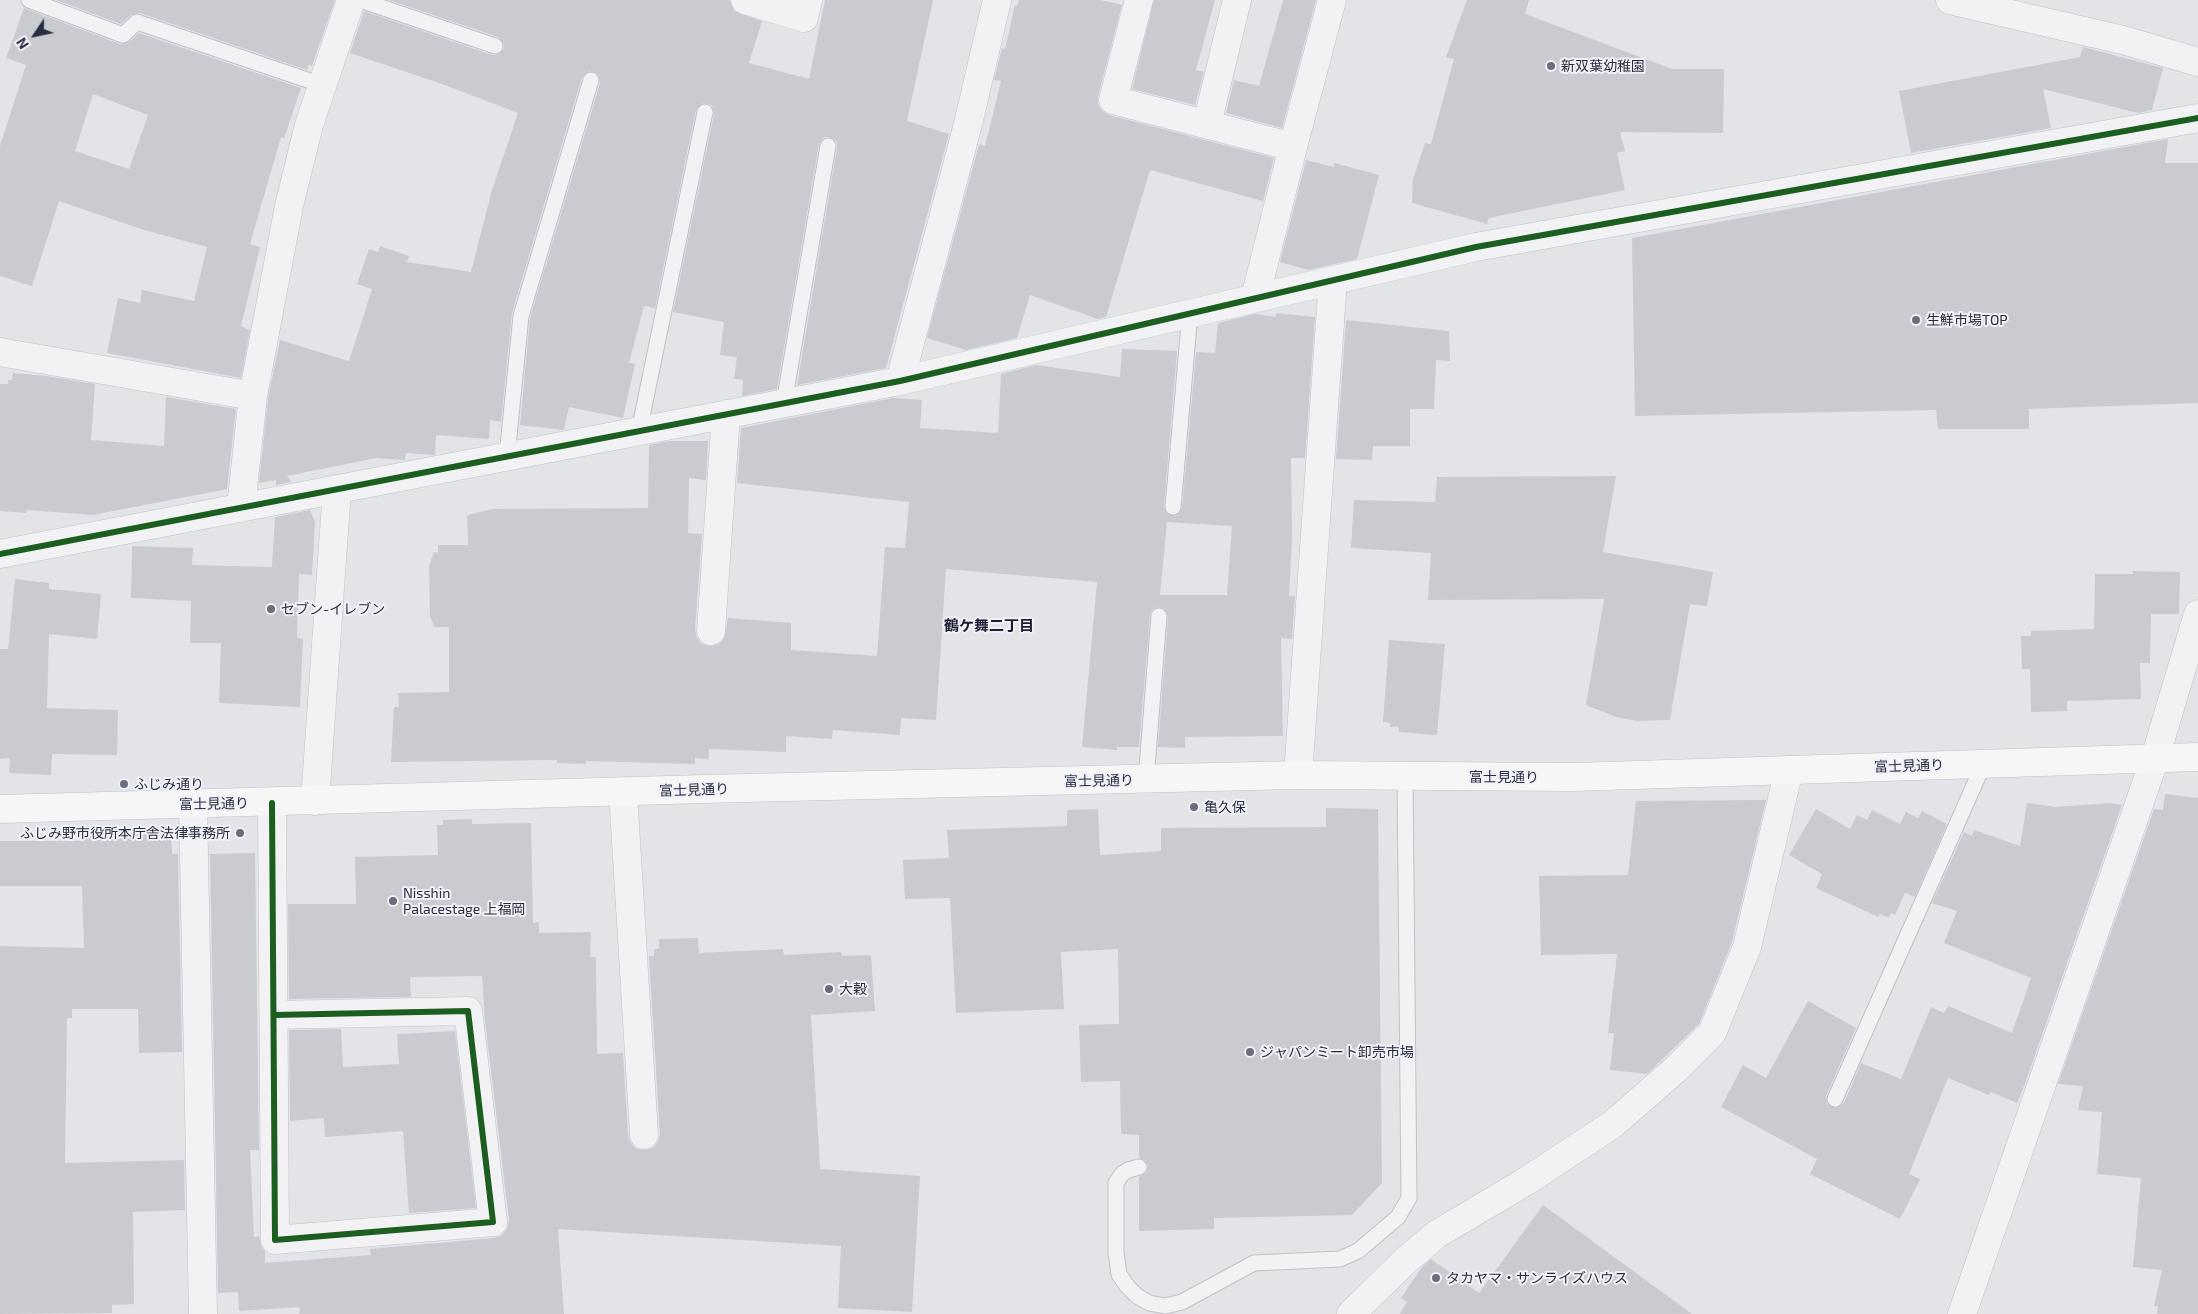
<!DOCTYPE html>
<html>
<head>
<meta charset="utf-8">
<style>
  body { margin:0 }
  #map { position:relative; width:2198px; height:1314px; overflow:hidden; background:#e3e4e8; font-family:"Exo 2",sans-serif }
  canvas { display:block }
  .north { position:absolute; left:10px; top:10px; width:50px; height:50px; -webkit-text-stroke:4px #f1f2f7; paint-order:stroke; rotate:236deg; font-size:14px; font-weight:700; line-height:20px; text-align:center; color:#292d42 }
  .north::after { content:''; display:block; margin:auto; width:18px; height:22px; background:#292d42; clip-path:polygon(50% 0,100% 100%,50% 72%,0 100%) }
</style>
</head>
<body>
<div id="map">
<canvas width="2198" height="1314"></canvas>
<div class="north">N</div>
</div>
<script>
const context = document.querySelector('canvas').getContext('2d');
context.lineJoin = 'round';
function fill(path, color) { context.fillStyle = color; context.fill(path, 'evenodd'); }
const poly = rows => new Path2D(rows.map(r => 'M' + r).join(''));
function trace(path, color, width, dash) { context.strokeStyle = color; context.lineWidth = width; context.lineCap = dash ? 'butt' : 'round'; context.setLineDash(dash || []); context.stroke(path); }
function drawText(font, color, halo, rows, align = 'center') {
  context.font = font + ' "Exo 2","Noto Sans JP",sans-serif'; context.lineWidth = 4; context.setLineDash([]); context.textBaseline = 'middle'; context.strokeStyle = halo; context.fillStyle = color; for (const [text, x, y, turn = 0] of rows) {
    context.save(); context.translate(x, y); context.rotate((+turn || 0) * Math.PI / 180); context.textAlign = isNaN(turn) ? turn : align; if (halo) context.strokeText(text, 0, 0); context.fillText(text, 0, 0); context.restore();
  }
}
const building = poly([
  [56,0,335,0,312,66,309,64,307,70,140,13,131,15,121,24],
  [389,0,730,0,734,11,762,21,749,63,809,79,825,0,933,0,907,121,949,134,886,368,797,385,837,148,837,142,830,137,824,137,819,144,777,389,742,396,743,380,734,379,737,357,720,355,724,322,673,312,714,114,712,105,703,103,696,110,655,308,644,306,629,363,635,364,623,418,569,407,564,430,520,425,530,318,600,83,598,74,589,71,582,77,512,313,501,422,490,420,489,439,436,435,435,455,406,453,405,460,376,458,287,476,291,482,276,485,276,480,259,483,268,398,280,340,349,361,372,289,357,284,369,249,378,252,380,246,409,256,407,262,471,272,492,190,518,113,442,84,350,53,364,11,492,55,497,55,504,49,504,44,498,37],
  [1019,0,1101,0,1122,5,1098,96,1098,105,1102,111,1109,115,1274,158,1263,201,1150,170,1106,317,1098,319,1030,295,1017,338,966,350,927,338,979,144,985,146,1001,81,994,80,1002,48,1005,49,1015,5,1017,6],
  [1154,0,1215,0,1196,70,1204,72,1195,105,1132,89],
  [1283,0,1316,0,1282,128,1226,113,1234,80,1259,86],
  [1467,0,1529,0,1525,14,1672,69,1724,69,1723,133,1620,132,1625,151,1617,153,1625,190,1489,218,1487,224,1412,203,1413,179,1425,143,1431,144,1454,59,1446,57],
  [24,8,120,44,129,42,139,33,301,88,284,138,281,137,250,244,260,247,241,326,250,330,241,378,107,353,118,298,140,303,142,290,194,301,207,247,144,230,59,201,32,286,0,276,0,146,26,65,6,58],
  [93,94,148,115,129,169,75,151],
  [2083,47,2163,68,2152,110,2138,113,2043,89,2051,128,1911,153,1899,91,2080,57],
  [2168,139,2165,163,2198,163,2198,403,2029,409,2029,429,1938,429,1936,410,1635,416,1632,238],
  [1306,160,1334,167,1334,163,1379,175,1357,259,1308,270,1280,262],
  [1276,313,1315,317,1305,458,1291,458,1292,540,1289,596,1295,596,1292,639,1281,638,1283,736,1185,737,1185,748,1158,747,1168,617,1165,609,1159,607,1152,610,1150,615,1139,747,1117,747,1117,750,1082,747,1097,582,946,569,936,720,901,718,900,735,833,730,832,739,786,736,786,752,709,749,709,759,695,758,695,764,586,761,586,764,557,763,557,760,391,762,394,707,399,707,398,693,449,692,449,627,434,627,430,616,429,566,434,552,438,553,438,545,468,545,467,515,492,509,648,508,649,445,669,441,708,441,706,480,689,478,688,533,702,534,695,630,697,638,702,644,709,646,718,645,724,639,728,618,791,623,791,650,877,656,885,547,905,548,909,502,737,483,741,428,893,398,922,400,920,428,998,433,1001,374,1036,365,1120,377,1122,349,1177,351,1164,506,1167,514,1176,516,1182,508,1196,352,1215,353,1218,323,1255,314,1276,317],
  [1167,522,1232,526,1227,595,1160,595],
  [1346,320,1449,331,1450,361,1436,360,1434,409,1410,409,1410,446,1373,446,1372,460,1336,459],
  [13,373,46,376,95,384,91,440,164,446,166,397,236,409,227,489,93,515,27,510,26,513,0,511,0,384,8,384,8,380,12,380],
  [1616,476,1603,552,1713,572,1707,606,1690,604,1670,720,1637,721,1616,717,1586,705,1604,599,1428,600,1431,553,1351,548,1354,500,1435,502,1437,477],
  [310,510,315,522,312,575,299,574,297,638,303,639,300,707,219,703,221,643,190,643,191,601,131,598,132,546,193,548,192,565,272,567,275,517],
  [2133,571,2180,572,2179,614,2151,614,2150,663,2140,663,2141,699,2067,701,2067,711,2031,712,2030,669,2022,669,2021,636,2031,636,2031,631,2094,629,2095,574,2133,574],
  [15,579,49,583,49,589,101,594,97,639,49,634,47,708,118,710,117,755,52,754,51,775,9,773,10,758,0,759,0,649,8,649],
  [1389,640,1445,644,1437,735,1399,732,1399,727,1390,727,1390,723,1383,722],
  [2165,794,2198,798,2198,1314,2157,1314,2158,1306,2154,1306,2162,1270,2133,1267,2141,1178,2097,1174,2102,1112,2078,1110,2083,1086,2058,1084,2154,809,2163,810],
  [1766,800,1732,942,1699,1024,1647,1074,1610,1070,1614,1033,1608,1033,1617,954,1541,955,1539,876,1628,875,1636,801],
  [2027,803,2056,807,2110,803,2122,805,2026,1081,2017,1103,1991,1092,1989,1095,1948,1078,1909,1174,1920,1179,1900,1219,1810,1174,1817,1159,1721,1107,1743,1065,1766,1078,1808,1001,1856,1028,1826,1096,1827,1104,1836,1108,1844,1103,1861,1063,1901,1079,1931,1007,1944,1013,1948,1006,2012,1033,2031,978,1944,943,1957,911,1932,903,1964,832,1972,836,1974,830,2020,846],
  [1326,808,1378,809,1382,1183,1352,1215,1214,1218,1214,1229,1139,1231,1139,1177,1146,1173,1148,1165,1145,1160,1139,1158,1139,1135,1121,1134,1120,1081,1081,1082,1079,1025,1119,1024,1118,949,1061,952,1064,1009,956,1013,950,898,905,899,903,860,949,858,947,830,1067,826,1067,810,1098,809,1100,855,1161,851,1161,828,1326,827],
  [1816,809,1850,829,1857,815,1867,820,1872,810,1900,824,1906,812,1918,818,1922,811,1947,824,1915,897,1905,893,1895,915,1891,913,1889,918,1880,914,1878,917,1816,888,1822,874,1789,855],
  [472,819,472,824,531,823,533,923,539,922,539,933,591,932,590,957,596,957,597,1054,623,1053,628,1136,631,1144,637,1149,645,1150,653,1148,658,1142,660,1135,649,956,654,956,654,949,659,949,659,939,698,938,699,953,783,949,784,955,841,952,842,956,871,955,875,1011,811,1015,820,1169,920,1176,912,1312,838,1308,841,1246,558,1229,564,1314,299,1314,300,1307,239,1311,238,1292,218,1293,210,854,255,853,259,1150,250,1150,254,1237,259,1236,262,1248,265,1251,265,1263,371,1255,370,1249,494,1238,502,1235,507,1229,509,1220,485,1021,482,976,410,977,411,997,289,999,288,904,356,904,355,857,438,855,437,825,443,825,443,820],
  [171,829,172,854,178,854,182,1052,139,1053,138,1009,72,1009,72,1018,67,1018,65,1163,184,1160,185,1210,133,1212,134,1304,112,1305,112,1313,0,1314,0,946,84,948,82,886,0,886,0,841,81,841,80,832],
  [341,1029,343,1067,399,1064,397,1034,455,1031,476,1208,409,1213,403,1131,325,1137,324,1118,290,1121,289,1030],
  [1543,1205,1692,1314,1400,1314,1407,1302,1401,1298,1422,1267,1431,1259,1479,1293]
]);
const service = poly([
  [29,0,123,35,137,22,322,85],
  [360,0,495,46],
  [784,403,828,146],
  [639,431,705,112],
  [507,456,521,316,591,80],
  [1173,507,1190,313],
  [1146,780,1159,616],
  [1835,1099,1984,763],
  [1139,1167,1128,1170,1122,1174,1116,1183,1116,1253,1119,1274,1127,1286,1137,1296,1149,1303,1165,1306,1182,1302,1254,1263,1340,1259,1358,1251,1398,1217,1409,1198,1405,776]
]);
const minor = poly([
  [745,0,804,18,808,0],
  [1139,0,1113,100,1293,147,1332,0],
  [1950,0,2123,40,2198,62],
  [1207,124,1237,0],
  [1255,298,1293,147],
  [0,352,253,396],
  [900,381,968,124,997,0],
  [241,507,253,396,289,206,309,125,351,0],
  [0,554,900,381,1476,247,2198,118],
  [711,631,726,414],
  [1298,775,1333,280],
  [623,792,644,1135],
  [315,801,337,489],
  [272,803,275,1240,493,1222,468,1011,274,1015],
  [193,805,203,1314],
  [1351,1314,1404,1262,1437,1234,1525,1182,1613,1124,1676,1069,1712,1033,1747,947,1789,770],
  [1962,1314,2155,758,2198,614]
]);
const primary = poly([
  [0,809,703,789,1298,775,1573,777,2198,757]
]);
const cycleway = poly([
  [0,554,900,381,1476,247,2198,118],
  [272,803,275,1240,493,1222,468,1011,274,1015]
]);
const markers = [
  [1551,66,5,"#6a6d7c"],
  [1916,320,5,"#6a6d7c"],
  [271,609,5,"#6a6d7c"],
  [124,784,5,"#6a6d7c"],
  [1194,807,5,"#6a6d7c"],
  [240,833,5,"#6a6d7c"],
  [393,901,5,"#6a6d7c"],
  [829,989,5,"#6a6d7c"],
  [1250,1052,5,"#6a6d7c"],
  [1436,1278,5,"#6a6d7c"]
];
const poiNames = [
  ["新双葉幼稚園",1561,66],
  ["生鮮市場TOP",1926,320],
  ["セブン-イレブン",281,609],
  ["ふじみ通り",134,784],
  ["亀久保",1204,807],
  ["ふじみ野市役所本庁舎法律事務所",230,833,"right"],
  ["Nisshin",403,893],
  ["Palacestage 上福岡",403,909],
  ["大穀",839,989],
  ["ジャパンミート卸売市場",1260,1052],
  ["タカヤマ・サンライズハウス",1446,1278]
];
const streetNames = [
  ["富士見通り",1909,766,-2],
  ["富士見通り",1504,777],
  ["富士見通り",1099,781,-1],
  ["富士見通り",694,790,-2],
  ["富士見通り",214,804,-1]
];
const neighbourhoodNames = [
  ["鶴ケ舞二丁目",989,626]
];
fill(building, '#cacbd0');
trace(service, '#c0c1c6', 17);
trace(minor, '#c0c1c6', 29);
trace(primary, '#bfc1c6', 29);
trace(service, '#f2f2f5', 15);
trace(minor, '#f2f2f5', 28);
trace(primary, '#f6f6f7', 28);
trace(cycleway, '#1b5e20', 6);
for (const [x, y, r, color] of markers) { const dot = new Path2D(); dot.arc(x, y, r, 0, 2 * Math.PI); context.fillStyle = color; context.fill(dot); trace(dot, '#f1f2f7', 2); }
drawText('14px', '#292d42', '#f1f2f7', poiNames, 'left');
drawText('14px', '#292d42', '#f1f2f7', streetNames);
drawText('bold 15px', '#1b1e33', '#f1f2f7', neighbourhoodNames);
</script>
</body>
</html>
